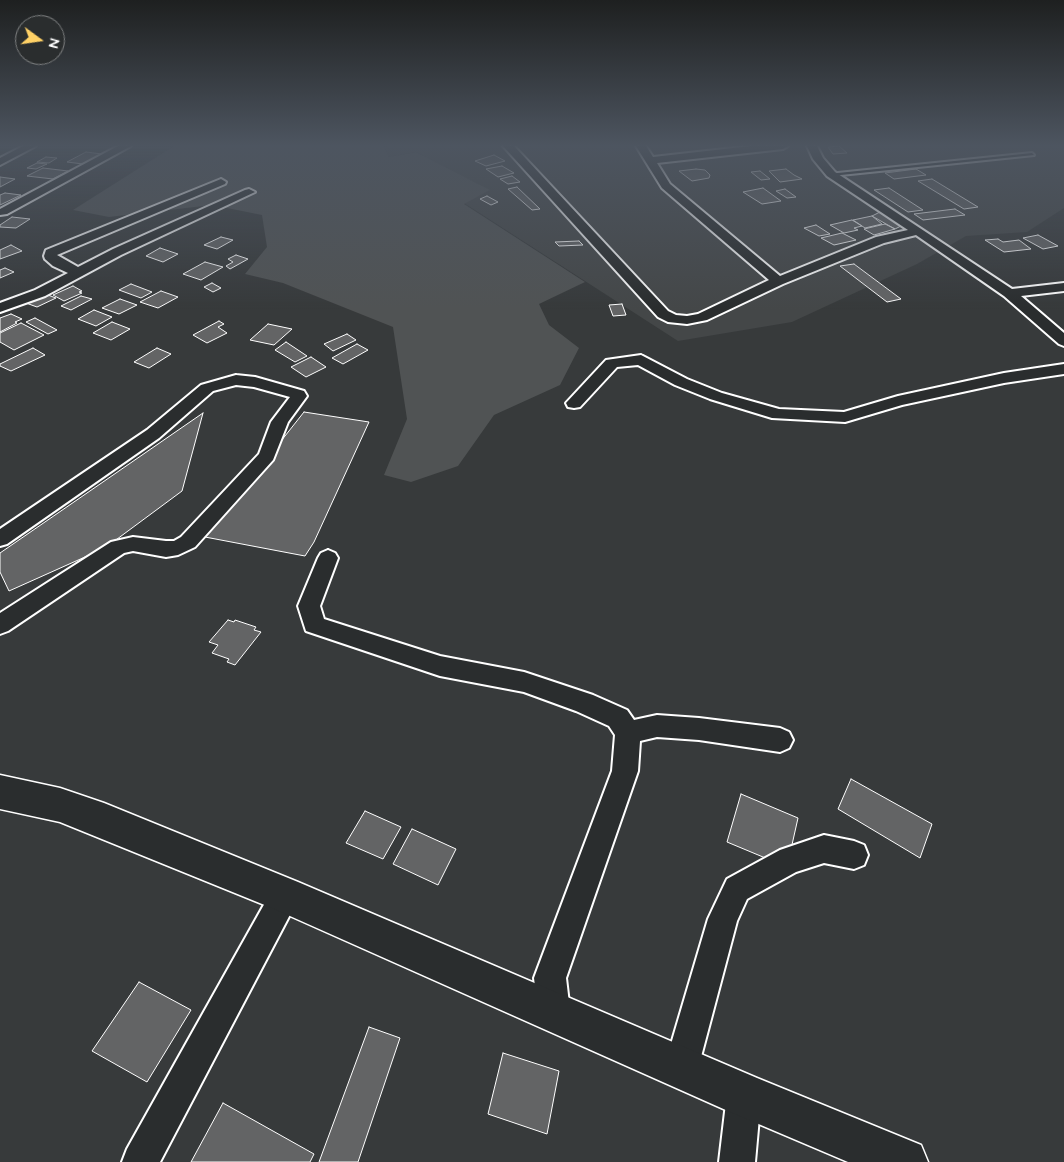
<!DOCTYPE html>
<html>
<head>
<meta charset="utf-8">
<style>
  body { margin:0 }
  #map { position:relative; width:1064px; height:1162px; overflow:hidden; background:#373a3b; font-family:"Architects Daughter",sans-serif }
  canvas { display:block }
  .north { position:absolute; left:15px; top:15px; width:50px; height:50px; box-sizing:border-box; background:#2a2d2e; border:1px solid #7f8182; border-radius:50%; rotate:104deg; font-size:14px; font-weight:700; line-height:20px; text-align:center; color:#fff }
  .north::after { content:''; display:block; margin:auto; width:18px; height:22px; background:#ffd166; clip-path:polygon(50% 0,100% 100%,50% 72%,0 100%) }
</style>
</head>
<body>
<div id="map">
<canvas width="1064" height="1162"></canvas>
<div class="north">N</div>
</div>
<script>
const context = document.querySelector('canvas').getContext('2d');
context.lineJoin = 'round';
function fill(path, color) { context.fillStyle = color; context.fill(path, 'evenodd'); }
const poly = rows => new Path2D(rows.map(r => 'M' + r).join(''));
function trace(path, color, width, dash) { context.strokeStyle = color; context.lineWidth = width; context.lineCap = dash ? 'butt' : 'round'; context.setLineDash(dash || []); context.stroke(path); }
const built = poly([
  [384,146,1064,146,1064,208,1027,232,966,236,917,264,792,322,678,341,464,203,489,190,416,152,389,157]
]);
const green = poly([
  [174,146,384,146,389,157,416,152,490,190,464,204,585,282,539,304,549,325,579,348,560,385,494,415,458,466,411,482,384,475,407,419,393,327,283,283,245,274,267,247,262,215,212,205,109,217,73,210]
]);
const building = poly([
  [839,146,847,153,833,154,828,147,839,146],
  [86,152,102,154,83,164,67,162,86,152],
  [494,155,505,161,486,166,475,161,494,155],
  [46,157,57,158,49,163,37,162,46,157],
  [37,163,47,164,36,169,27,168,37,163],
  [502,166,514,173,498,177,486,169,502,166],
  [43,168,68,171,53,179,27,176,43,168],
  [696,169,705,170,710,175,709,178,692,181,679,171,696,169],
  [786,169,794,175,802,179,780,182,769,171,786,169],
  [916,169,926,175,894,179,885,173,916,169],
  [760,171,770,179,761,180,751,172,760,171],
  [512,176,520,182,508,184,500,179,512,176],
  [0,177,15,179,0,187,0,177],
  [932,179,978,207,964,209,918,181,932,179],
  [517,187,540,209,532,210,508,189,517,187],
  [763,188,781,201,762,204,743,192,763,188],
  [889,188,923,210,908,212,874,190,889,188],
  [785,189,796,197,787,198,776,191,785,189],
  [5,193,21,195,0,205,0,195,5,193],
  [487,196,498,202,491,205,480,199,487,196],
  [955,209,965,215,923,220,914,214,955,209],
  [880,212,903,225,895,229,872,216,880,212],
  [872,216,882,224,865,228,853,220,872,216],
  [12,217,30,219,16,228,0,227,0,225,12,217],
  [852,220,862,226,854,228,858,230,844,233,830,225,852,220],
  [885,224,895,229,874,235,864,229,885,224],
  [816,225,830,234,819,236,804,228,816,225],
  [842,233,856,240,834,245,821,238,842,233],
  [1038,235,1058,246,1043,249,1023,238,1038,235],
  [221,237,233,240,217,249,204,245,221,237],
  [998,239,1003,242,1019,240,1031,249,1004,252,985,240,998,239],
  [579,241,583,245,559,246,555,242,579,241],
  [11,245,22,251,0,259,0,250,11,245],
  [160,248,178,254,163,262,146,256,160,248],
  [236,255,248,259,230,269,226,266,233,262,228,259,236,255],
  [205,262,223,267,201,280,183,274,205,262],
  [854,264,901,299,887,302,840,266,854,264],
  [5,268,14,272,0,278,0,270,5,268],
  [212,283,221,288,213,292,204,287,212,283],
  [131,284,152,292,141,298,119,290,131,284],
  [73,286,82,291,79,292,82,293,64,301,53,295,73,286],
  [161,291,178,297,158,308,140,302,161,291],
  [45,294,56,298,37,307,26,303,45,294],
  [81,296,92,299,71,310,61,306,81,296],
  [120,299,137,305,119,314,102,308,120,299],
  [622,304,626,315,613,316,609,305,622,304],
  [94,310,112,317,96,326,78,319,94,310],
  [11,314,22,319,15,322,17,323,0,332,0,318,11,314],
  [35,318,57,330,48,334,26,322,35,318],
  [219,321,224,324,218,327,227,333,207,343,193,335,219,321],
  [112,322,130,329,111,340,93,333,112,322],
  [21,323,44,335,14,350,0,342,0,333,21,323],
  [268,324,292,329,274,345,250,340,268,324],
  [347,334,356,340,333,351,324,344,347,334],
  [286,342,307,356,295,362,275,350,286,342],
  [357,344,368,350,343,364,332,358,357,344],
  [33,348,45,355,11,371,0,366,0,364,33,348],
  [157,348,171,354,149,368,134,362,157,348],
  [311,357,326,367,306,377,291,367,311,357],
  [304,412,369,422,314,542,305,556,205,537,304,412],
  [203,413,182,491,105,548,9,591,0,572,0,553,203,413],
  [228,620,234,622,235,620,256,627,254,630,261,632,235,665,227,662,229,659,212,653,218,645,209,642,228,620],
  [851,779,932,824,920,858,838,809,851,779],
  [741,794,798,818,787,867,727,842,741,794],
  [365,811,401,827,383,859,346,843,365,811],
  [412,829,456,849,438,885,393,864,412,829],
  [139,982,191,1010,147,1082,92,1051,139,982],
  [369,1027,400,1038,358,1162,319,1162,369,1027],
  [503,1053,559,1071,547,1134,488,1114,503,1053],
  [223,1103,314,1154,310,1162,191,1162,223,1103]
]);
const lane = poly([
  [1032,153,1034,155,831,176,828,174,1032,153]
]);
const street = poly([
  [23,146,36,146,0,165,0,158,23,146],
  [118,146,131,146,7,214,0,215,0,209,118,146],
  [503,146,514,146,668,311,676,315,687,316,698,314,769,280,662,188,636,146,646,146,653,157,751,146,788,146,783,149,657,163,670,184,780,276,876,237,908,230,827,176,813,159,807,146,817,146,823,158,835,172,1012,289,1064,283,1064,291,1021,296,1064,333,1064,346,1059,344,1004,296,916,235,884,243,783,284,707,320,687,324,668,322,658,317,503,146],
  [221,179,226,182,225,184,57,255,78,267,113,249,245,190,249,189,255,192,121,255,45,296,0,312,0,303,35,290,68,273,53,266,45,259,44,256,46,250,221,179],
  [641,355,687,379,722,393,779,409,844,412,898,396,1004,373,1064,364,1064,374,1004,383,902,405,845,422,772,418,710,399,675,385,638,365,617,367,580,407,574,408,568,407,566,403,606,360,641,355],
  [236,375,255,377,304,391,307,396,288,422,273,460,195,547,178,555,166,557,133,551,124,553,8,631,0,634,0,613,111,542,133,537,166,541,174,541,181,537,259,454,271,422,290,397,254,387,236,385,213,391,159,438,7,544,0,546,0,529,147,430,201,385,236,375],
  [328,550,335,553,338,558,320,606,324,619,440,656,524,672,593,695,627,710,634,720,657,715,699,718,780,728,789,732,793,740,789,748,780,752,699,740,657,737,640,741,638,771,566,978,570,1012,565,1023,554,1028,543,1023,538,1012,534,978,612,771,615,735,609,726,576,711,524,692,440,676,306,631,298,606,318,558,321,553,328,550],
  [824,835,854,841,864,845,868,855,864,865,854,869,824,863,796,872,747,899,737,921,698,1068,693,1080,681,1085,669,1080,664,1068,708,919,727,879,780,850,824,835],
  [285,880,295,885,300,895,295,905,160,1162,122,1162,127,1149,275,885,285,880],
  [744,1078,756,1083,761,1095,755,1162,719,1162,727,1095,732,1083,744,1078]
]);
const secondary = poly([
  [0,775,60,788,104,803,298,882,757,1078,921,1145,928,1162,848,1162,728,1111,272,908,60,822,0,809,0,775]
]);
fill(built, '#444748');
fill(green, '#505354');
fill(building, '#636465');
trace(building, '#fff', 1);
trace(lane, '#fff', 4);
trace(street, '#fff', 4);
trace(secondary, '#fff', 3);
fill(lane, '#2a2d2e');
fill(street, '#2a2d2e');
fill(secondary, '#2a2d2e');
const sky = context.createLinearGradient(0, 0, 0, 309);
sky.addColorStop(0, '#1e2020');
sky.addColorStop(0.47, '#4d5560');
sky.addColorStop(1, '#4d556000');
context.fillStyle = sky;
context.fillRect(0, 0, 1064, 309);
</script>
</body>
</html>
